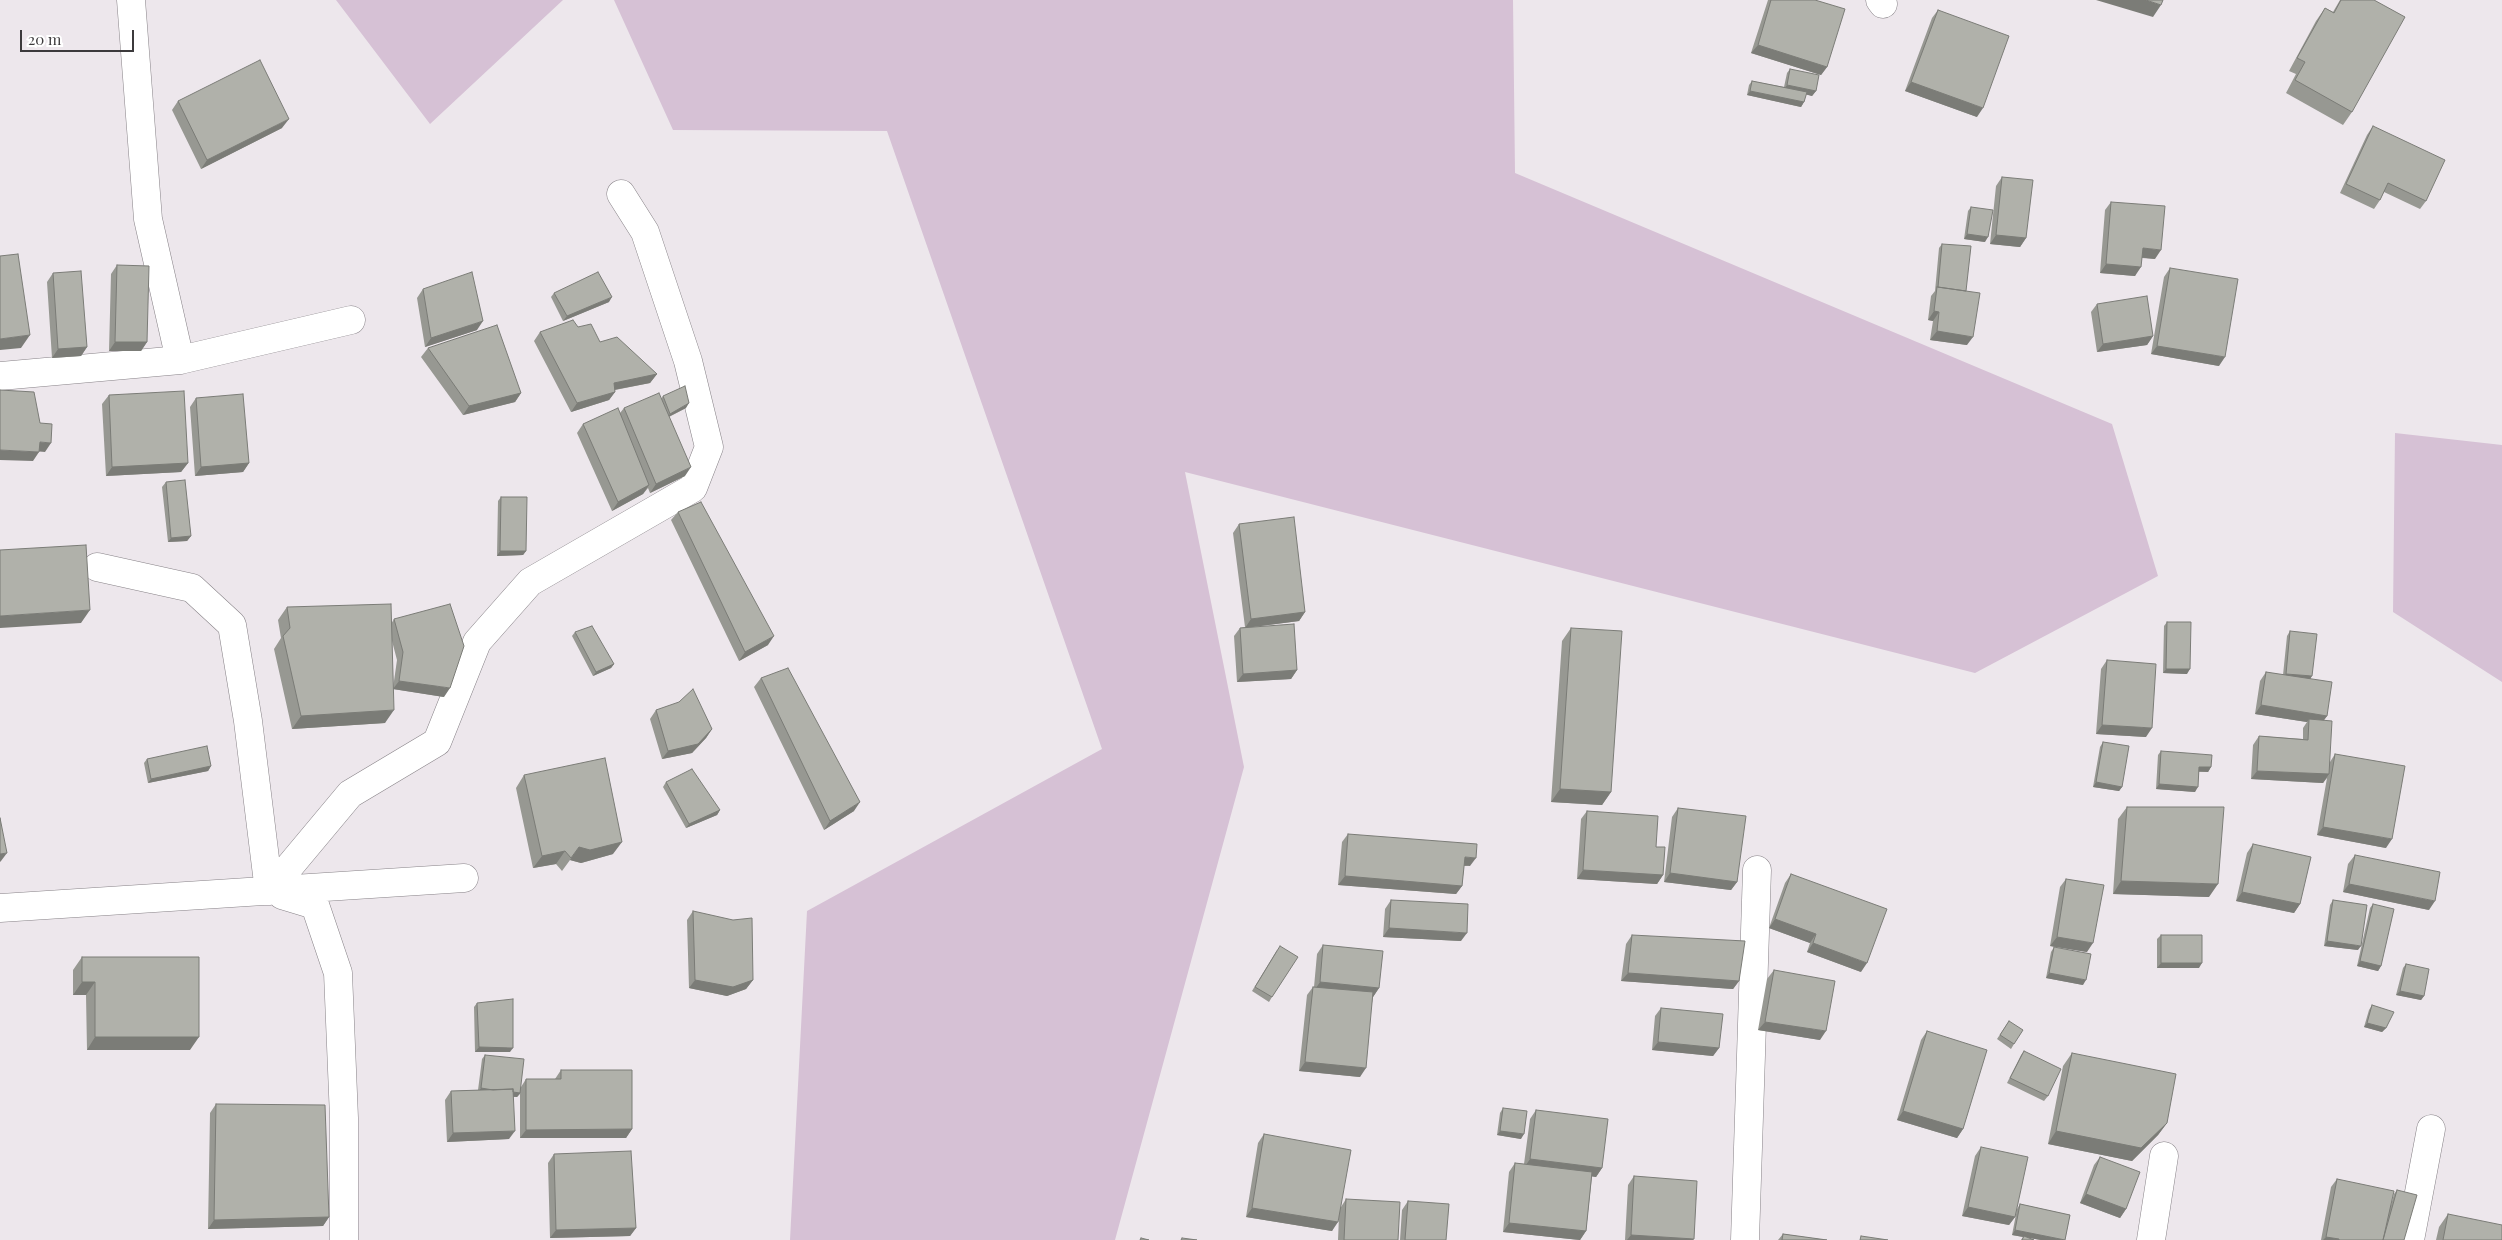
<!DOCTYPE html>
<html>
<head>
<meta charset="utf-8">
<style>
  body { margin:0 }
  #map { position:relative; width:2502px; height:1240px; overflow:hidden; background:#ede7ec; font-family:"Playfair Display",serif }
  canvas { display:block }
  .scale { position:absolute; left:20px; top:30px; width:114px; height:22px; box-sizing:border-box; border:2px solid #3c3a3c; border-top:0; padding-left:6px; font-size:15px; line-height:18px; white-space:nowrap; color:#3c3a3c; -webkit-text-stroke:4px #fff; paint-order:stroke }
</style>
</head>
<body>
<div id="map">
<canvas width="2502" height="1240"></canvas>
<div class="scale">20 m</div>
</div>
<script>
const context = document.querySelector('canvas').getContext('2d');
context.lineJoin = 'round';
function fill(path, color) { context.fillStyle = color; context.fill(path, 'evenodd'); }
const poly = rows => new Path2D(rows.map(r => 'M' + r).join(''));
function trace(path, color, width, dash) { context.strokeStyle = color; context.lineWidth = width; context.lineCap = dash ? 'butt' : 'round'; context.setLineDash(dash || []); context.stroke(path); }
const green = poly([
  [336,0,563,0,430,124],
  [614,0,1513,0,1515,173,2112,424,2158,576,1975,673,1185,472,1244,767,1115,1240,790,1240,807,911,1102,749,887,131,673,130],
  [2395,433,2502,445,2502,682,2393,612]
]);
const minor = poly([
  [131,0,148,219,180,360],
  [1880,0,1883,4],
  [0,376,180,360,351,320],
  [97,567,192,588,232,625,248,721,269,891],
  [269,891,350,794,437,742,477,642,530,582,693,488,709,447,688,361,645,232,621,194],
  [282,895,315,905,338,973,344,1118,344,1240],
  [0,908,464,878],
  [1745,1240,1757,870],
  [2151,1240,2164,1156],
  [2410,1240,2431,1129]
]);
const wall = poly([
  [1768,0,1815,0,1827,67,1821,75,1751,53],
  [2340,0,2374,0,2352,112,2343,125,2286,93,2296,74,2289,71,2316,21,2325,8,2333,12],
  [1938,10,1977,117,1905,91,1932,18],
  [1790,69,1816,91,1812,96,1806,94,1804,102,1801,107,1747,95,1749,85,1752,81,1784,87,1787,73],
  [178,101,282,128,201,169,172,110],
  [2373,126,2426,201,2420,209,2384,192,2380,200,2374,209,2340,193,2367,135],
  [2002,177,2026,238,2020,247,1990,244,1996,186],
  [2111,202,2155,259,2142,258,2135,276,2100,273,2105,210],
  [1971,207,1985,242,1964,239,1968,211],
  [1942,244,1966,291,1967,345,1930,340,1933,321,1928,320,1931,296,1935,291,1939,248],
  [117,265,147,342,141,351,109,351,111,274],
  [2170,268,2219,366,2151,354,2164,277],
  [53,273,87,347,81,356,52,358,47,282],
  [423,289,477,330,425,347,417,298],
  [554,293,609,302,563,321,551,297],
  [2097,304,2153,336,2147,345,2097,352,2091,312],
  [578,327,600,342,657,374,650,383,615,390,615,392,609,400,571,412,534,341,540,332],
  [428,348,521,393,515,402,463,415,421,357],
  [109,395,188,463,181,472,106,476,102,404],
  [663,396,686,408,669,417,685,476,650,493,648,488,643,494,612,511,577,433,583,424,620,413,624,408,661,399],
  [196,398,249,463,243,472,195,476,190,407],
  [166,482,191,536,187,541,168,542,162,487],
  [501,497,526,551,523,555,497,556,498,501],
  [678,512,768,645,739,661,671,520],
  [1239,524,1305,612,1299,621,1253,627,1297,670,1291,679,1237,682,1234,636,1240,628,1245,627,1233,533],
  [287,607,391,624,394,619,444,697,393,689,385,723,292,729,274,649,281,638,278,620],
  [392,641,397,660,393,688],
  [2167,622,2187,674,2163,673,2164,626],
  [1571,628,1611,792,1602,805,1551,802,1562,641],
  [2290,631,2327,716,2324,720,2330,762,2335,754,2386,848,2317,835,2327,778,2323,783,2251,779,2253,745,2259,736,2303,739,2303,728,2307,722,2255,714,2260,681,2266,672,2283,675,2287,636],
  [575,632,614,664,611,668,593,676,572,636],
  [2107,660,2146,737,2096,734,2101,669],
  [761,678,854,811,824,830,754,687],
  [656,710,712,729,706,738,692,753,662,759,650,719],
  [2103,742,2122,787,2119,791,2093,787,2100,747],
  [2161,751,2211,767,2208,772,2199,772,2195,792,2156,789,2158,755],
  [147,759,211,766,208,771,148,783,144,763],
  [524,775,613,854,581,863,570,860,562,871,556,864,533,868,516,788],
  [666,782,720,810,717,815,686,828,663,787],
  [2127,807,2209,897,2113,894,2118,819],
  [1678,808,1737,882,1731,890,1664,882,1672,817],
  [1587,811,1656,847,1663,875,1657,884,1577,879,1581,819],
  [1348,834,1470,866,1464,866,1462,886,1456,894,1338,885,1342,842],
  [2253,844,2300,904,2294,913,2236,901,2247,853],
  [2355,855,2429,910,2343,892,2348,864],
  [1791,874,1861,972,1807,952,1810,943,1769,928,1785,883],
  [2066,879,2087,952,2050,946,2060,887],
  [1391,900,1461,941,1383,937,1385,909],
  [2333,900,2358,950,2324,946,2330,905],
  [2373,904,2381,966,2378,971,2357,966,2370,908],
  [693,911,753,980,746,989,727,996,689,988,687,920],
  [1632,935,1739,981,1733,989,1621,981,1626,944],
  [2161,935,2199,968,2157,968,2157,939],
  [1323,945,1379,988,1373,997,1360,1077,1299,1071,1307,995,1313,987,1314,987,1317,954],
  [2054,947,2083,985,2046,978,2051,952],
  [1277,950,1272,997,1269,1002,1252,991],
  [82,957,190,1050,87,1050,86,995,73,995,73,970],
  [2406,964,2424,996,2421,1000,2396,995,2403,968],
  [1774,970,1820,1040,1758,1030,1767,979],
  [477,1003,510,1052,475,1052,474,1007],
  [2372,1005,2386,1028,2382,1032,2364,1027,2369,1010],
  [1661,1008,1719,1048,1713,1056,1652,1050,1655,1016],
  [2009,1021,2014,1044,2011,1049,1997,1039],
  [1927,1031,1963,1129,1957,1138,1897,1120,1921,1040],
  [2024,1051,2048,1096,2044,1101,2007,1083,2021,1055],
  [2072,1053,2167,1123,2158,1135,2132,1161,2048,1144,2063,1066],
  [485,1055,521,1087,526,1079,555,1079,561,1070,632,1129,626,1138,520,1138,520,1094,517,1097,513,1097,509,1139,447,1142,445,1100,451,1091,478,1090,482,1059],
  [216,1104,329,1217,323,1226,208,1229,210,1113],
  [1503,1108,1521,1139,1497,1135,1500,1113],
  [1536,1110,1602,1168,1596,1177,1592,1176,1586,1231,1580,1240,1503,1232,1509,1172,1515,1163,1524,1164,1530,1119],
  [1264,1134,1341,1207,1346,1199,1398,1240,1338,1240,1339,1216,1332,1231,1246,1217,1258,1143],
  [1981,1147,2017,1209,2020,1204,2070,1215,2065,1240,2041,1240,2029,1238,2034,1240,2021,1240,2023,1237,2012,1235,2017,1209,2015,1217,2009,1225,1962,1216,1975,1156],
  [554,1154,636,1228,630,1236,550,1238,548,1163],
  [2100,1157,2126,1209,2120,1218,2080,1203,2094,1165],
  [1634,1176,1693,1240,1625,1240,1628,1185],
  [2337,1179,2391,1205,2394,1194,2397,1190,2404,1240,2321,1240,2331,1187],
  [1408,1201,1446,1240,1400,1240,1402,1210],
  [2448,1214,2502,1240,2436,1240,2439,1227],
  [1783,1234,1827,1240,1778,1240]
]);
const shadedWall = poly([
  [2096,0,2146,0,2161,5,2153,17],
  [1758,45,1827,67,1821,75,1751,53],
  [1911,82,1983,108,1977,117,1905,91],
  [1787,85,1816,91,1812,96,1784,89],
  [1750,91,1804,102,1801,107,1747,95],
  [289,119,282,128,201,169,207,160],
  [1967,234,1988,237,1985,242,1964,239],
  [1996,235,2026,238,2020,247,1990,244],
  [2143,248,2161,250,2155,259,2137,257],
  [2106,264,2141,267,2135,276,2100,273],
  [612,297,609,302,563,321,567,316],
  [1934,311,1939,312,1933,321,1928,320],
  [483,321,477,330,425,347,431,338],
  [1937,331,1973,337,1967,345,1930,340],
  [30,335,21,348,0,350,0,339],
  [2153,336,2147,345,2097,352,2103,344],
  [115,342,147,342,141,351,109,351],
  [2157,346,2225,357,2219,366,2151,354],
  [87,347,81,356,52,358,58,349],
  [657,374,650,383,608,391,614,383],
  [615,392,609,400,571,412,577,403],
  [521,393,515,402,463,415,469,406],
  [689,403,686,408,666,418,670,414],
  [40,442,51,443,45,452,34,451],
  [0,450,39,452,33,461,0,460],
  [188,463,181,472,106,476,112,467],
  [249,463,243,472,195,476,201,467],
  [691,467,685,476,650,493,656,484],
  [649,485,643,494,612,511,618,502],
  [191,536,187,541,168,542,171,538],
  [500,551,526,551,523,555,497,556],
  [90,610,81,623,0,628,0,616],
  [1305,612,1299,621,1245,628,1251,619],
  [774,636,768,645,739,661,745,652],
  [614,664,611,668,593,676,596,672],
  [2166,669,2190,669,2187,674,2163,673],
  [1297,670,1291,679,1237,682,1243,674],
  [2286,674,2312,676,2309,681,2283,678],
  [399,681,450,688,444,697,393,689],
  [2261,705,2327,716,2321,724,2309,719,2307,722,2255,714],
  [394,710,385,723,292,729,301,716],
  [2102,725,2152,728,2146,737,2096,734],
  [712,729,706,738,692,753,662,759,668,751],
  [211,766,208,771,148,783,151,779],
  [2199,767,2211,767,2208,772,2196,771],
  [2257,771,2329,774,2323,783,2251,779],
  [2096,782,2122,787,2119,791,2093,787],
  [2159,784,2198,787,2195,792,2156,789],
  [1560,789,1611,792,1602,805,1551,802],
  [860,802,854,811,824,830,830,821],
  [720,810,717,815,686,828,689,824],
  [2323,827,2392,839,2386,848,2317,835],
  [622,842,613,854,581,863,570,860,579,847],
  [565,851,556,864,533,868,542,856],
  [7,853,1,861,0,862,0,854],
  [1465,857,1476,858,1470,866,1459,865],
  [1583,870,1663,875,1657,884,1577,879],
  [1670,873,1737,882,1731,890,1664,882],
  [1345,876,1462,886,1456,894,1338,885],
  [2121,881,2218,884,2209,897,2113,894],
  [2349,884,2435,901,2429,910,2343,892],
  [2242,892,2300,904,2294,913,2236,901],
  [1775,919,1816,934,1810,943,1769,928],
  [1389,928,1467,933,1461,941,1383,937],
  [2057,937,2093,943,2087,952,2050,946],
  [2327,941,2361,946,2358,950,2324,946],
  [1813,943,1867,963,1861,972,1807,952],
  [2360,961,2381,966,2378,971,2357,966],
  [2161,963,2202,963,2199,968,2157,968],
  [1628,973,1739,981,1733,989,1621,981],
  [2049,973,2086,980,2083,985,2046,978],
  [695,980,753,980,746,989,727,996,689,988],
  [82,982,95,982,86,995,73,995],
  [1320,982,1379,988,1373,997,1314,991],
  [2400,991,2424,996,2421,1000,2396,995],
  [1765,1022,1826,1031,1820,1040,1758,1030],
  [2367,1023,2386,1028,2382,1032,2364,1027],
  [95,1037,199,1037,190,1050,87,1050],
  [1658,1042,1719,1048,1713,1056,1652,1050],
  [479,1047,513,1048,510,1052,475,1052],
  [1305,1062,1366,1068,1360,1077,1299,1071],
  [481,1088,520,1093,517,1097,478,1093],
  [1903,1111,1963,1129,1957,1138,1897,1120],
  [2167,1123,2158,1135,2132,1161,2048,1144,2056,1131],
  [632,1129,626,1138,520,1138,526,1130],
  [515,1131,509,1139,447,1142,453,1133],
  [1500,1131,1524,1134,1521,1139,1497,1135],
  [1530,1159,1602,1168,1596,1177,1524,1168],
  [2086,1194,2126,1209,2120,1218,2080,1203],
  [1968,1207,2015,1217,2009,1225,1962,1216],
  [1252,1208,1338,1222,1332,1231,1246,1217],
  [329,1217,323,1226,208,1229,214,1220],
  [1509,1223,1586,1231,1580,1240,1503,1232],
  [636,1228,630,1236,550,1238,556,1230],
  [2015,1230,2065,1240,2041,1240,2012,1235],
  [1631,1235,1694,1239,1693,1240,1627,1240],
  [2326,1237,2339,1239,2339,1240,2323,1240]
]);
const building = poly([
  [1771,0,1815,0,1845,9,1827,67,1758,45,1771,0],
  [2146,0,2163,0,2161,5,2146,0],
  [2341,0,2374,0,2405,17,2352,112,2295,80,2305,62,2297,58,2325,8,2334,13,2341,0],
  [1938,10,2009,36,1983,108,1911,82,1938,10],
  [260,60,289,119,207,160,178,101,260,60],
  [1790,69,1819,75,1816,91,1787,85,1790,69],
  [1752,81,1807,92,1804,102,1750,91,1752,81],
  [2373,126,2445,160,2426,201,2388,183,2380,200,2346,184,2373,126],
  [2002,177,2033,180,2026,238,1996,235,2002,177],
  [2111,202,2165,206,2161,250,2143,248,2141,267,2106,264,2111,202],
  [1971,207,1993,210,1988,237,1967,234,1971,207],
  [1942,244,1971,246,1966,291,1938,287,1942,244],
  [18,254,30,335,0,339,0,256,18,254],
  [117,265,149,266,147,342,115,342,117,265],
  [2170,268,2238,279,2225,357,2157,346,2170,268],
  [81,271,87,347,58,349,53,273,81,271],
  [472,272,483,321,431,338,423,289,472,272],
  [598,272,612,297,567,316,554,293,598,272],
  [1937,287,1980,293,1973,337,1937,331,1939,312,1934,311,1937,287],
  [2147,296,2153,336,2103,344,2097,304,2147,296],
  [573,320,578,327,591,324,600,342,617,337,657,374,614,383,615,392,577,403,540,332,573,320],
  [497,325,521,393,469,406,428,348,497,325],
  [685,386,689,403,670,414,663,396,685,386],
  [0,390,34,392,40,423,52,424,51,443,40,442,39,452,0,450,0,390],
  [184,391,188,463,112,467,109,395,184,391],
  [659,393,691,467,656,484,624,408,659,393],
  [243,394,249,463,201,467,196,398,243,394],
  [618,408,649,485,618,502,583,424,618,408],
  [185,480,191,536,171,538,166,482,185,480],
  [501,497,527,497,526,551,500,551,501,497],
  [701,502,774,636,745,652,678,512,701,502],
  [1294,517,1305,612,1251,619,1239,524,1294,517],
  [86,545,90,610,0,616,0,550,86,545],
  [391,604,394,710,301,716,283,636,290,628,287,607,391,604],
  [450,604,464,646,450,688,399,681,403,652,394,619,450,604],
  [2167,622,2191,622,2190,669,2166,669,2167,622],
  [1294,624,1297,670,1243,674,1240,628,1294,624],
  [592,626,614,664,596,672,575,632,592,626],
  [1571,628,1622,631,1611,792,1560,789,1571,628],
  [2290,631,2317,634,2312,676,2286,674,2290,631],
  [2107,660,2156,664,2152,728,2102,725,2107,660],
  [788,668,860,802,830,821,761,678,788,668],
  [2266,672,2332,682,2327,716,2261,705,2266,672],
  [693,689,712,729,698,744,668,751,656,710,679,702,693,689],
  [2309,719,2332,721,2329,774,2257,771,2259,736,2308,740,2309,719],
  [2103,742,2129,746,2122,787,2096,782,2103,742],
  [207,746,211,766,151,779,147,759,207,746],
  [2161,751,2212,755,2211,767,2199,767,2198,787,2159,784,2161,751],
  [2335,754,2405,766,2392,839,2323,827,2335,754],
  [605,758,622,842,590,850,579,847,571,858,565,851,542,856,524,775,605,758],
  [692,769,720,810,689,824,666,782,692,769],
  [2127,807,2224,807,2218,884,2121,881,2127,807],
  [1678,808,1746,816,1737,882,1670,873,1678,808],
  [1587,811,1658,816,1656,847,1665,847,1663,875,1583,870,1587,811],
  [0,818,7,853,0,854,0,818],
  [1348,834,1477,844,1476,858,1465,857,1462,886,1345,876,1348,834],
  [2253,844,2311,857,2300,904,2242,892,2253,844],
  [2355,855,2440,872,2435,901,2349,884,2355,855],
  [1791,874,1887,909,1867,963,1813,943,1816,934,1775,919,1791,874],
  [2066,879,2104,885,2093,943,2057,937,2066,879],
  [1391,900,1468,904,1467,933,1389,928,1391,900],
  [2333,900,2367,905,2361,946,2327,941,2333,900],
  [2373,904,2394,909,2381,966,2360,961,2373,904],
  [693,911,733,920,752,918,753,980,733,987,695,980,693,911],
  [1632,935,1745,941,1739,981,1628,973,1632,935],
  [2161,935,2202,935,2202,963,2161,963,2161,935],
  [1323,945,1383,951,1379,988,1320,982,1323,945],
  [1280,946,1298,957,1272,997,1255,987,1280,946],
  [2054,947,2091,954,2086,980,2049,973,2054,947],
  [82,957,199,957,199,1037,95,1037,95,982,82,982,82,957],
  [2406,964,2429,969,2424,996,2400,991,2406,964],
  [1774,970,1835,981,1826,1031,1765,1022,1774,970],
  [1313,987,1373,992,1366,1068,1305,1062,1313,987],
  [513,999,513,1048,479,1047,477,1003,513,999],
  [2372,1005,2394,1012,2386,1028,2367,1023,2372,1005],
  [1661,1008,1723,1014,1719,1048,1658,1042,1661,1008],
  [2009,1021,2023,1030,2014,1044,2000,1035,2009,1021],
  [1927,1031,1987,1050,1963,1129,1903,1111,1927,1031],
  [2024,1051,2061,1069,2048,1096,2010,1078,2024,1051],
  [2072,1053,2176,1074,2167,1123,2141,1148,2056,1131,2072,1053],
  [485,1055,524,1059,520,1093,513,1092,513,1089,493,1090,481,1088,485,1055],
  [561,1070,632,1070,632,1129,526,1130,526,1079,561,1079,561,1070],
  [513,1089,515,1131,453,1133,451,1091,513,1089],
  [216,1104,325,1105,329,1217,214,1220,216,1104],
  [1503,1108,1527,1111,1524,1134,1500,1131,1503,1108],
  [1536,1110,1608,1119,1602,1168,1530,1159,1536,1110],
  [1264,1134,1351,1150,1338,1222,1252,1208,1264,1134],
  [1981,1147,2028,1157,2015,1217,1968,1207,1981,1147],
  [631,1151,636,1228,556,1230,554,1154,631,1151],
  [2100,1157,2140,1172,2126,1209,2086,1194,2100,1157],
  [1515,1163,1592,1172,1586,1231,1509,1223,1515,1163],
  [1634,1176,1697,1181,1694,1239,1631,1235,1634,1176],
  [2337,1179,2394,1191,2383,1240,2339,1240,2339,1239,2326,1237,2337,1179],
  [2397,1190,2417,1195,2404,1240,2383,1240,2397,1190],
  [1346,1199,1400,1202,1398,1240,1344,1240,1346,1199],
  [1408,1201,1449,1204,1446,1240,1405,1240,1408,1201],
  [2020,1204,2070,1215,2065,1240,2015,1230,2020,1204],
  [2448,1214,2502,1225,2502,1240,2443,1240,2448,1214],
  [1783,1234,1827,1240,1782,1240,1783,1234],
  [1861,1236,1888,1240,1860,1240,1861,1236],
  [2024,1236,2034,1240,2022,1240,2024,1236],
  [1141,1238,1149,1240,1140,1240,1141,1238],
  [1182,1238,1197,1240,1181,1240,1182,1238]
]);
fill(green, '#d6c1d5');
trace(minor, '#878287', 29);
trace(minor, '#fff', 28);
fill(wall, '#979892');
fill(shadedWall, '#7b7c77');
fill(building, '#b0b1aa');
trace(building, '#7b7c77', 1);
</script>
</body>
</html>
